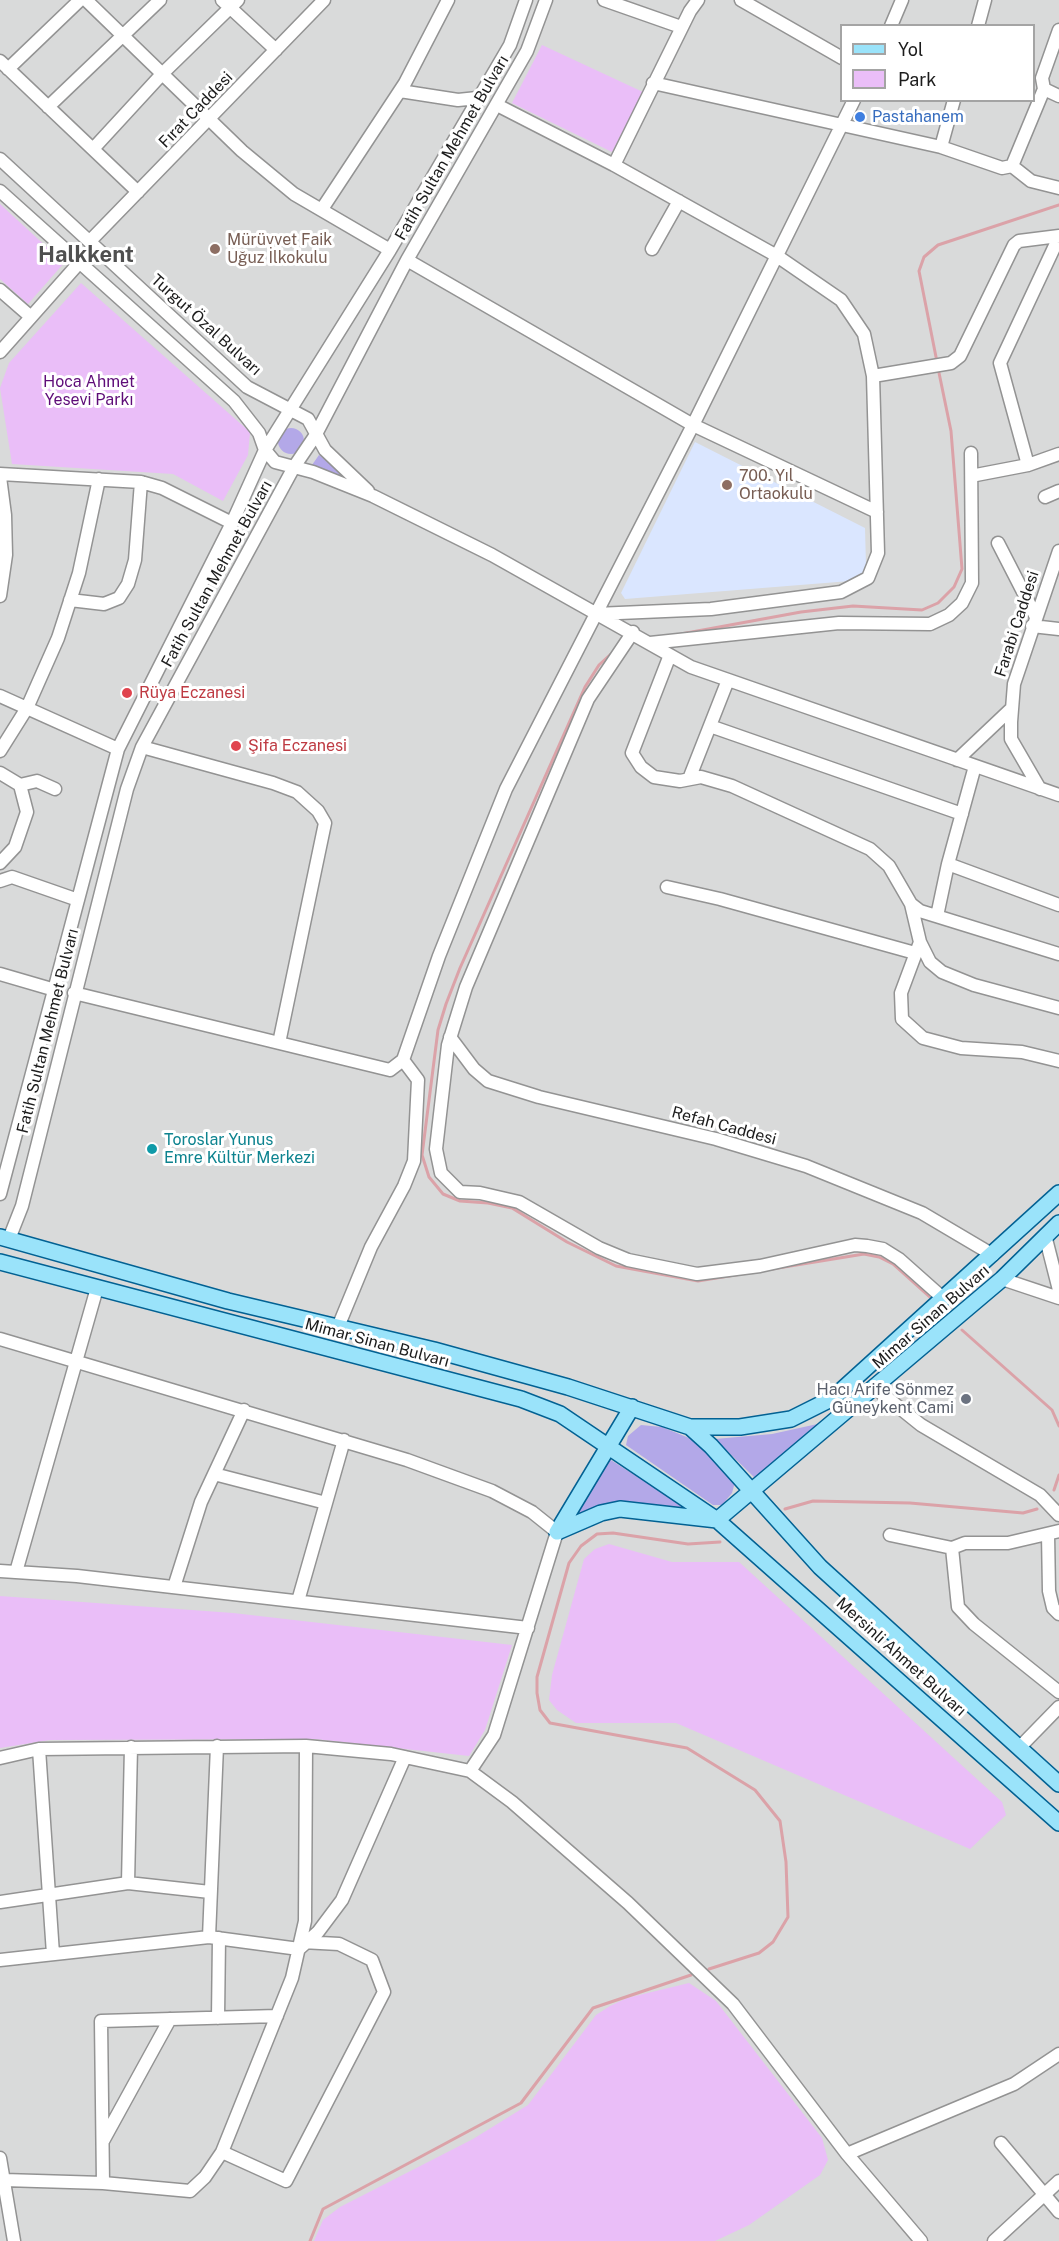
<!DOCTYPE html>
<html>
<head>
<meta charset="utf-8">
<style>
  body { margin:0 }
  #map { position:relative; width:1059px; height:2241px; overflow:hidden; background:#e2eaee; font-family:"Public Sans",sans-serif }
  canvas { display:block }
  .legend { position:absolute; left:840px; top:24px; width:195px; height:78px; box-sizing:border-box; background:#fff; border:2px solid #a4a4a4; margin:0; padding:8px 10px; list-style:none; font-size:18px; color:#1c1c1c }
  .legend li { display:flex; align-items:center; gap:12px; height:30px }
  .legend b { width:30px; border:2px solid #a4a4a4 }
</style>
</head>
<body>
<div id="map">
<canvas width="1059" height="2241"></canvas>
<ul class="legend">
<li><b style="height:8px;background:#9ae3fa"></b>Yol</li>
<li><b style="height:16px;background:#eabef8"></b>Park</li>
</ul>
</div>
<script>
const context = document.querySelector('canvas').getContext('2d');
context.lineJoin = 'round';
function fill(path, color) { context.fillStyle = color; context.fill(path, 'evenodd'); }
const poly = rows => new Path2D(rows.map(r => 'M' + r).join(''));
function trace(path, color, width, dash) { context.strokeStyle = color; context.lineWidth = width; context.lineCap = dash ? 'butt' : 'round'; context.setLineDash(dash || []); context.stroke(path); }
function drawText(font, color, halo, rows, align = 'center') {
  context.font = font + ' "Public Sans",sans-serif'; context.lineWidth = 6; context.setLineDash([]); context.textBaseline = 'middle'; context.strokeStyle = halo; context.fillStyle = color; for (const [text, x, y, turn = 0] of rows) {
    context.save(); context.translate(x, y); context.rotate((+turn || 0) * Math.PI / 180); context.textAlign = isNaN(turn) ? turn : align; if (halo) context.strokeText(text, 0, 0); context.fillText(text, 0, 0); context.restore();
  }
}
const residential = poly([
  [0,0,1059,0,1059,2241,0,2241],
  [842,26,1034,26,1034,100,842,100]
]);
const education = poly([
  [695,442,865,528,866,566,862,576,850,581,625,599,621,593]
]);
const grass = poly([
  '278 441a13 13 0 1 1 26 0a13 13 0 1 1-26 0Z',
  [319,455,352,481,312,465],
  [822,1423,756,1479,715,1439,772,1434],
  [641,1425,662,1427,689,1438,708,1454,735,1482,732,1493,722,1505,713,1505,626,1445,628,1436],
  [606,1457,687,1508,620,1501,572,1516]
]);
const park = poly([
  [542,45,643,92,612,152,512,103],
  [0,204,64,263,28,304,0,279],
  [81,283,250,432,248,455,223,501,173,474,12,464,0,388,9,363],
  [609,1544,672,1562,739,1562,1002,1802,1006,1815,970,1849,676,1723,576,1723,557,1710,549,1700,552,1675,584,1559,595,1549],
  [0,1596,233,1613,512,1645,485,1730,469,1756,315,1739,50,1740,0,1748],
  [689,1983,716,2001,822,2138,828,2160,820,2175,749,2225,715,2241,314,2241,323,2220,340,2207,473,2139,528,2105,596,2015,610,2006,627,1998]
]);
const stream = poly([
  [937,362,919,271,924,257,938,245,1059,205],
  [681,634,801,612,853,606,922,610,938,603,954,587,962,569,951,431,938,368],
  [611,654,599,665,585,687,460,968,446,1004,438,1030,422,1155,429,1177,443,1194,460,1201,488,1203,512,1208,567,1242,616,1266,698,1281,864,1254,879,1257,893,1264,932,1299],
  [962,1330,1052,1410,1059,1426],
  [1054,1490,1059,1475],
  [785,1509,813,1501,910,1503,1023,1513,1037,1509],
  [709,1969,759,1953,773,1942,788,1917,786,1862,780,1821,755,1790,687,1748,550,1723,540,1710,537,1693,537,1677,569,1563,581,1546,597,1534,613,1533,688,1544,720,1542],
  [310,2241,323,2209,521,2103,593,2008,691,1975]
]);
const minor = poly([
  [86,0,242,151,294,194,390,250],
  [222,0,276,50],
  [604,0,681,27],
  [741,0,842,58],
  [891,26,902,0],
  [978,26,985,0],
  [1059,30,1042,78,1044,89,1059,96],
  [0,61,138,192],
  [8,69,80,0],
  [653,83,941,147,1002,168,1012,166,1044,89],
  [400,91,458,100,477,98],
  [497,105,614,165,777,256,841,300,864,334,873,376,878,553,868,578,841,592,711,609,596,614],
  [48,107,160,0],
  [941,147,954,100],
  [93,149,162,74,238,0],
  [0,159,247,387,308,419,325,450,368,491],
  [614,165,690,11,698,0],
  [1012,166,1031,181,1059,188],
  [0,191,234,401,259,433,265,450,275,462,313,472,373,496,492,555,691,667,1059,795],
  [322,209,405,83,448,0],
  [90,241,324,0],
  [652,249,679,201],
  [407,260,693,425,877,512],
  [0,290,31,317],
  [0,352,79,263],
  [873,376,951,363,960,356,1014,245,1019,241,1059,236],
  [1028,465,1000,363,1059,237],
  [0,474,141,482,162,488,232,523],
  [976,475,1028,465,1059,454],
  [0,477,5,515,6,555,0,596],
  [1045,497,1059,491],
  [998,543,1036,617],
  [70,600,104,604,119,598,128,584,135,560,141,482],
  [1032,626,1059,629],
  [633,632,588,699,466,987,448,1045,436,1149,441,1173,460,1192,480,1193,519,1202,599,1248,628,1260,697,1274,760,1266,855,1245,867,1246,883,1249,899,1259,944,1299],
  [650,643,839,623,930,624,949,615,962,603,972,583,971,453],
  [670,655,632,753,641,767,654,777,680,781,701,777,732,786,870,849,889,866,911,904,920,911,1059,954],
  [0,696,118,749],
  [710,726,962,814],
  [142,747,273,783,297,792,318,811,325,823,279,1043],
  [0,751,27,708,58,638,79,573,99,479],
  [957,760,1012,708],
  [0,773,20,785,27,812,15,847,0,863],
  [689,779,728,680],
  [20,785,37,781,55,789],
  [1040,789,1011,739,1011,722,1014,684,1059,551],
  [948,864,1059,905],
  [0,881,12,877,78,900],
  [667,887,720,899,915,953],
  [911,904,920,942,930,962,942,972,974,985,1059,1008],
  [937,916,948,864,975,766],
  [920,942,901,993,902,1019,923,1038,961,1048,1022,1052,1059,1061],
  [0,974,55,990],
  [74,993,390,1070,403,1060,439,956,506,789,693,425,854,100],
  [450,1037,474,1069,488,1081,539,1097,716,1139,806,1166,922,1213,993,1255],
  [0,1194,118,749,232,523,265,450,390,250,510,45,526,0],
  [1045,1235,1059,1290],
  [9,1239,22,1206,127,789,142,747,294,467,315,436,407,260,527,51,546,0],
  [1002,1279,1059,1298],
  [338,1327,371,1247,404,1186,414,1161,418,1080,403,1060],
  [0,1339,407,1460,492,1491,532,1512,557,1532,494,1735,470,1771],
  [875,1388,921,1425,1040,1495,1059,1515],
  [214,1474,326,1503],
  [1048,1534,1049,1591,1053,1608,1059,1614],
  [890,1535,952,1548,965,1543,1008,1543,1059,1531],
  [952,1548,958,1607,974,1624,1059,1692],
  [0,1571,77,1576,528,1628],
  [16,1572,97,1288],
  [174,1587,201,1502,244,1410],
  [298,1601,344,1440],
  [1019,1748,1059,1707],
  [39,1749,53,1954],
  [0,1758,39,1749,306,1746,391,1754,470,1771,512,1802,628,1903,733,2004,847,2154,921,2241],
  [128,1883,131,1747],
  [0,1902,128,1883,210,1892],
  [209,1937,217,1746],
  [0,1960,209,1937,299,1949,318,1932,342,1900,405,1757],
  [218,2018,219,1938],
  [103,2141,170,2019],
  [1001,2143,1059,2212],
  [222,2152,286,2181,384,1992,372,1960,339,1944,302,1942],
  [847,2154,1014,2084,1059,2054],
  [0,2158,14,2241],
  [4,2180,103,2183,190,2191,205,2177,222,2152,292,1978,305,1921,306,1746],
  [103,2183,101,2021,277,2016],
  [994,2241,1059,2181]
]);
const major = poly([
  [0,1237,228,1301,434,1350,568,1387,690,1427,711,1446,820,1567,1059,1784],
  [0,1262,521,1399,560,1414,717,1520,1059,1823],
  [690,1427,740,1427,791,1419,833,1398,1059,1193],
  [557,1532,601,1513,620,1509,717,1520,1002,1279,1059,1223],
  [557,1532,632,1407]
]);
const markers = [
  [860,117,6,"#3f7fe0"],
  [215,249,6,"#8d6e63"],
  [727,485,6,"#8d6e63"],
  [127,693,6,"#e0444e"],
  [236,746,6,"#e0444e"],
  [152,1149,6,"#0f9aa8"],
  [966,1399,6,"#6b7280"]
];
const streetNames = [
  ["Fırat Caddesi",196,110,-46],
  ["Fatih Sultan Mehmet Bulvarı",452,148,-60],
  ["Turgut Özal Bulvarı",206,325,42],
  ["Fatih Sultan Mehmet Bulvarı",217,574,-61],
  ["Farabi Caddesi",1017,624,-72],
  ["Fatih Sultan Mehmet Bulvarı",48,1031,-76],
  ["Refah Caddesi",724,1126,15],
  ["Mimar Sinan Bulvarı",931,1317,-41],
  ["Mimar Sinan Bulvarı",377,1343,15],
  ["Mersinli Ahmet Bulvarı",901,1657,42]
];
const shopNames = [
  ["Pastahanem",872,117]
];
const educationNames = [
  ["Mürüvvet Faik",227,240],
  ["Uğuz İlkokulu",227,258],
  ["700. Yıl",739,476],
  ["Ortaokulu",739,494]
];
const parkNames = [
  ["Hoca Ahmet",89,382],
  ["Yesevi Parkı",89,400]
];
const healthNames = [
  ["Rüya Eczanesi",139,693],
  ["Şifa Eczanesi",248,746]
];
const cultureNames = [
  ["Toroslar Yunus",164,1140],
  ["Emre Kültür Merkezi",164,1158]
];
const worshipNames = [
  ["Hacı Arife Sönmez",954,1390],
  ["Güneykent Cami",954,1408]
];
const districtNames = [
  ["Halkkent",86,255]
];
fill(residential, '#d9dada');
fill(education, '#dae6ff');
fill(grass, '#b3a8e8');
fill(park, '#eabef8');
trace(stream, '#dba2a8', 3);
trace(minor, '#939393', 15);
trace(major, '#026193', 18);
trace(minor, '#fff', 12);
trace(major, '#9ae3fa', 15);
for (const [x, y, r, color] of markers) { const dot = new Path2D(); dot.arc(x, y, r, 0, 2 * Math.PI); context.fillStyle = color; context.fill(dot); trace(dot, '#fff', 2); }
drawText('16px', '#1c1c1c', '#fff', streetNames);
drawText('16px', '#366cbe', '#fff', shopNames, 'left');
drawText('16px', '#785e54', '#fff', educationNames, 'left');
drawText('16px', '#5e0c78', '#fff', parkNames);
drawText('16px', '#be3a42', '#fff', healthNames, 'left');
drawText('16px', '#0d838f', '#fff', cultureNames, 'left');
drawText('16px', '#5b616d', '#fff', worshipNames, 'right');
drawText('bold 22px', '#4f4f4f', '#fff', districtNames);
</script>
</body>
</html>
